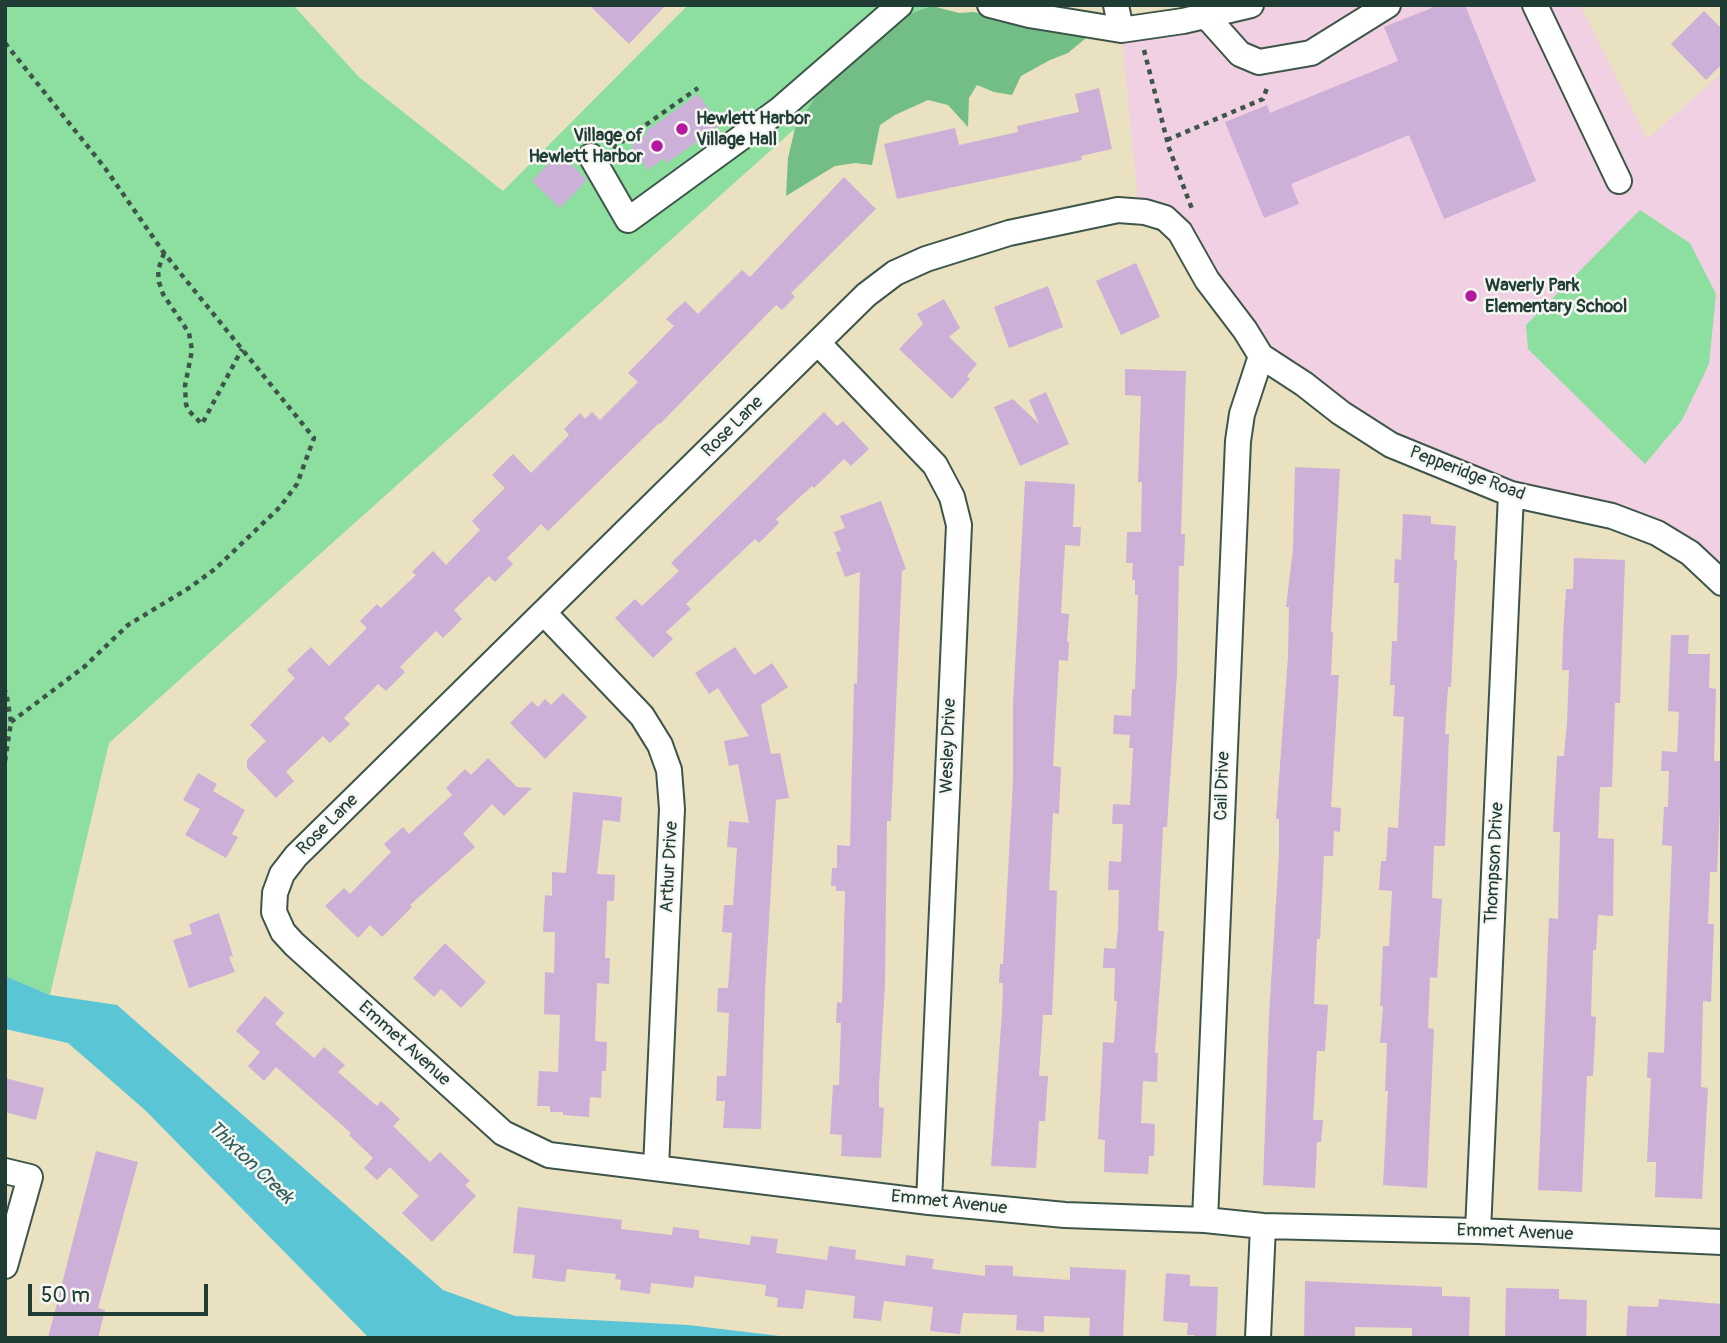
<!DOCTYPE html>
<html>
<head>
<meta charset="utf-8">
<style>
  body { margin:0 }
  #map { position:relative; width:1727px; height:1343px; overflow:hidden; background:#eae1c1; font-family:Pangolin,sans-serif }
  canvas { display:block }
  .frame { position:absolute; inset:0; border:7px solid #1f3d34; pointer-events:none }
  .scale { position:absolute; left:28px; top:1284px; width:180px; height:32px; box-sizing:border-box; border:4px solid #1f3d34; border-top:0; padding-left:9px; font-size:21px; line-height:24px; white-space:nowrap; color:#1f3d34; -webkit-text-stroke:5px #f6f6f2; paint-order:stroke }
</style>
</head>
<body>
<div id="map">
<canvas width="1727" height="1343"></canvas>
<div class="frame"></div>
<div class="scale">50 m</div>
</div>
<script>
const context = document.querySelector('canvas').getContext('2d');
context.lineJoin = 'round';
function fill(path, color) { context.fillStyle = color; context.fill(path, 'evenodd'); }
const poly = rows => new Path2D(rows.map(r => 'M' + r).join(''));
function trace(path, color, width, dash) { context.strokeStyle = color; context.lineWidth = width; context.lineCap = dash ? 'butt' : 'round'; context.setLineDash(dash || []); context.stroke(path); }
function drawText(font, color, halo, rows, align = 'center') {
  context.font = font + ' Pangolin,sans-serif'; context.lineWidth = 5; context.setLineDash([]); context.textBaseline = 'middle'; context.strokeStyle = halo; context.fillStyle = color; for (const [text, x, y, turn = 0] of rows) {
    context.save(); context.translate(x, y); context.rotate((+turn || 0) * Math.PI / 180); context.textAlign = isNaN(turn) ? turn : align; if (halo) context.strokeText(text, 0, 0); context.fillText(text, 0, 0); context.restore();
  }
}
const built = poly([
  [1273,5,1580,5,1647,139,1722,73,1722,581,1683,543,1410,450,1252,348,1188,243,1139,210,1121,30,1244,17]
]);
const green = poly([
  [5,5,293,5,359,77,503,191,688,5,933,5,109,743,50,995,5,976],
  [1640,210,1690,243,1716,294,1709,364,1682,420,1645,464,1528,349,1526,325]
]);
const forest = poly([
  [932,6,959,13,974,12,1012,22,1068,29,1086,38,1068,53,1050,60,1021,76,1012,95,994,92,977,85,969,98,968,127,948,105,928,100,895,115,880,125,872,165,855,163,835,166,786,196,788,158,795,128,822,87,907,15]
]);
const water = poly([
  [5,976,50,995,117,1005,443,1290,515,1316,688,1325,796,1338,369,1338,145,1110,68,1043,5,1029]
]);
const building = poly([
  [589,5,666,5,629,44],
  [1439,5,1465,5,1536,181,1444,219,1409,135,1291,184,1299,204,1264,218,1225,122,1267,105,1270,113,1398,61,1384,27],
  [1704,11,1722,29,1722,64,1706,80,1671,44],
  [1099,88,1112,149,1081,156,1082,160,897,199,884,144,955,128,959,145,1018,132,1017,126,1079,112,1075,94],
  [698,94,720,125,667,163,664,158,648,170,631,146,647,135,645,132],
  [559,152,587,180,560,208,532,181],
  [844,177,876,209,791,293,795,297,782,310,776,305,660,424,659,423,548,531,541,524,507,558,513,564,495,582,489,576,454,610,462,619,443,638,436,631,400,667,405,672,386,691,378,684,344,718,350,724,330,743,323,736,286,772,294,781,276,798,247,768,247,760,266,741,250,725,295,678,287,670,311,647,329,666,367,628,360,621,377,604,381,608,416,575,412,572,433,551,446,565,480,530,472,521,505,488,492,475,513,454,531,473,569,435,564,429,580,413,585,419,592,412,600,420,638,382,628,373,674,326,666,319,685,301,698,314,742,270,750,277],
  [1136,263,1160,317,1121,335,1096,281],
  [1048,286,1063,327,1009,348,994,307],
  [944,299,960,328,949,337,977,364,967,376,970,379,952,399,899,349,923,324,917,314],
  [1125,369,1186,371,1181,534,1185,534,1184,566,1179,566,1177,673,1167,827,1163,827,1158,931,1164,931,1155,1053,1158,1053,1157,1082,1143,1081,1141,1123,1155,1124,1154,1156,1149,1156,1148,1174,1104,1172,1105,1140,1098,1139,1103,1042,1114,1043,1117,1001,1114,1001,1115,968,1103,968,1104,948,1116,949,1118,929,1119,890,1108,890,1109,861,1121,862,1123,824,1112,824,1113,804,1130,805,1133,748,1129,748,1130,735,1113,734,1114,715,1131,716,1132,689,1135,689,1138,595,1135,595,1135,580,1132,580,1133,563,1126,563,1127,532,1141,532,1142,482,1138,482,1141,396,1125,395],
  [1046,392,1069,444,1020,466,994,407,1013,399,1039,424,1029,400],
  [824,412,837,426,843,421,869,449,851,466,844,459,814,488,812,486,776,519,779,523,759,543,755,539,686,604,691,609,666,632,673,639,653,658,615,618,635,599,642,606,679,571,671,563],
  [1295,467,1340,469,1331,632,1333,632,1331,675,1339,675,1331,807,1341,808,1340,832,1334,831,1333,856,1324,856,1320,939,1317,939,1314,1004,1328,1005,1325,1051,1317,1051,1313,1120,1323,1120,1321,1142,1317,1142,1315,1188,1263,1185,1269,1016,1279,853,1279,819,1276,819,1288,656,1289,607,1286,607,1293,549],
  [1025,481,1075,484,1073,527,1081,527,1080,546,1065,545,1061,613,1069,614,1067,642,1069,642,1068,661,1059,660,1053,766,1061,767,1059,814,1053,813,1049,890,1057,891,1055,949,1052,1015,1043,1015,1039,1076,1048,1076,1045,1121,1039,1121,1036,1168,991,1166,1002,1012,1003,983,999,983,1000,964,1003,964,1013,780,1013,703],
  [881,501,906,569,902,571,891,821,887,821,885,984,879,1087,879,1107,884,1108,881,1158,841,1156,842,1135,830,1134,833,1085,839,1085,841,1023,836,1023,837,1002,842,1003,845,891,836,891,836,886,831,886,832,868,837,868,837,845,850,846,854,683,857,684,860,572,845,577,836,552,841,551,834,532,845,528,840,516],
  [1403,514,1431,516,1431,524,1456,526,1454,560,1457,560,1451,687,1448,687,1445,734,1449,734,1445,846,1434,846,1432,898,1442,899,1437,978,1430,977,1428,1028,1434,1029,1427,1188,1383,1185,1388,1091,1385,1091,1387,1043,1380,1043,1383,1006,1380,1006,1383,946,1389,946,1392,891,1379,890,1381,861,1386,861,1388,827,1398,828,1404,717,1393,716,1395,685,1390,685,1392,641,1397,641,1399,583,1394,583,1395,559,1401,560],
  [1574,558,1625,560,1620,703,1615,703,1612,787,1600,787,1598,838,1614,839,1613,916,1598,915,1596,950,1593,950,1591,1016,1596,1017,1593,1076,1587,1076,1582,1192,1538,1190,1549,918,1558,919,1560,832,1553,832,1557,756,1564,756,1567,723,1569,670,1562,670,1563,636,1566,589,1573,589],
  [1671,635,1689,635,1688,654,1710,654,1709,688,1716,689,1714,761,1722,761,1717,872,1710,872,1708,924,1714,924,1711,1002,1703,1001,1701,1087,1708,1088,1702,1199,1655,1197,1656,1162,1647,1162,1651,1078,1647,1078,1648,1052,1664,1053,1672,846,1662,845,1664,807,1668,807,1669,771,1661,771,1662,751,1677,752,1679,712,1668,711],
  [735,647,754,675,772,663,788,687,761,705,771,754,780,753,789,798,776,800,765,990,761,1129,723,1128,725,1101,716,1101,717,1076,726,1076,729,1013,717,1012,718,988,728,988,732,933,722,932,724,905,733,905,737,848,727,847,729,821,749,823,738,764,729,766,724,741,749,736,718,688,709,694,695,673],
  [563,693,587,717,545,759,510,723,532,701,538,707,545,699,551,705],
  [488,758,517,787,532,788,504,816,492,804,463,834,475,847,410,905,412,907,382,937,370,925,358,938,325,906,344,888,350,894,391,852,384,844,403,827,409,834,452,795,446,788,465,769,471,775],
  [198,773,217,784,213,791,245,810,232,834,238,837,226,858,185,835,200,809,183,800],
  [573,792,622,797,620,822,603,820,597,874,615,875,614,901,607,901,605,958,610,958,609,984,597,983,595,1041,607,1042,606,1071,602,1071,601,1098,590,1097,589,1117,563,1115,563,1112,550,1112,550,1106,537,1106,539,1071,558,1072,560,1015,544,1014,545,972,554,973,555,932,543,932,545,895,552,896,552,872,566,873],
  [219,913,233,956,229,957,235,972,189,988,173,940,192,934,189,924],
  [445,943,486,982,461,1008,441,989,434,997,413,978],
  [265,996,284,1013,275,1024,314,1058,324,1047,345,1065,338,1072,377,1106,381,1101,400,1119,393,1126,430,1162,440,1152,470,1181,465,1185,476,1196,432,1242,402,1213,419,1196,390,1167,377,1180,364,1168,373,1158,349,1135,351,1133,276,1067,264,1081,248,1066,260,1052,236,1031],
  [5,1078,44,1088,36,1120,5,1112],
  [96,1151,138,1162,98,1308,105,1310,98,1338,48,1338],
  [518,1207,622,1220,621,1229,672,1235,673,1227,699,1230,699,1238,750,1245,751,1236,778,1239,776,1253,827,1260,829,1246,856,1250,855,1259,905,1266,906,1255,934,1259,932,1269,985,1276,985,1265,1013,1266,1013,1276,1070,1280,1070,1267,1126,1270,1123,1338,1089,1338,1090,1318,1044,1316,1044,1332,1016,1330,1017,1315,963,1313,960,1334,930,1331,933,1307,884,1301,881,1321,853,1318,855,1296,806,1290,803,1309,777,1307,778,1298,765,1296,766,1285,695,1276,693,1288,651,1283,650,1294,620,1290,621,1280,615,1279,616,1274,567,1269,565,1282,532,1278,535,1255,513,1253],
  [1166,1273,1190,1275,1190,1286,1218,1287,1216,1338,1194,1338,1195,1335,1187,1335,1188,1323,1163,1321],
  [1305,1281,1442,1287,1442,1296,1470,1297,1469,1338,1412,1338,1412,1328,1355,1327,1355,1338,1304,1338],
  [1506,1288,1559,1289,1559,1299,1587,1300,1586,1338,1505,1338],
  [1659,1299,1722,1304,1722,1338,1626,1338,1628,1306,1658,1307]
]);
const path = poly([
  [5,43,105,168,164,253,314,438,297,484,280,507,215,569,189,588,128,625,84,667,11,722],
  [1144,50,1169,148,1192,209],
  [1167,140,1263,99,1268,85],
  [613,148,698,88],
  [164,253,158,270,159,282,163,294,189,333,192,350,185,386,186,404,188,410,202,424,242,349],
  [5,761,11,722,6,691]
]);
const minor = poly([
  [990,5,1029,15,1121,30,1183,21,1251,5],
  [1116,5,1121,30],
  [1535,5,1619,181],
  [1206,16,1240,54,1259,62,1311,53,1388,5],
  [591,156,628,220,779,110,900,5],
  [818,343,935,465,952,497,959,525,929,1202],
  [1722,583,1690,553,1657,533,1612,516,1511,494,1391,445,1341,413,1304,384,1261,356,1245,330,1207,280,1180,232,1165,218,1145,212,1118,210,1009,233,926,259,895,273,866,295,296,856,282,874,275,893,274,912,283,932,294,944,503,1133,549,1155,929,1202,1065,1215,1205,1220,1263,1226,1478,1231,1722,1242],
  [544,613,642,716,660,745,669,770,672,809,656,1168],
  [5,1171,30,1177,5,1266],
  [1205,1220,1238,441,1242,414,1261,356],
  [1478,1231,1511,494],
  [1258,1338,1263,1226]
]);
const markers = [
  [682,129,7,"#b5179e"],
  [657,146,7,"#b5179e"],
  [1471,296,7,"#b5179e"]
];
const poiNames = [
  ["Hewlett Harbor",696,119],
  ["Village Hall",696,140],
  ["Village of",643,136,"right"],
  ["Hewlett Harbor",643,157,"right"],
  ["Waverly Park",1485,286],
  ["Elementary School",1485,307]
];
const streetNames = [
  ["Rose Lane",733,427,-45],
  ["Pepperidge Road",1467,474,21],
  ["Wesley Drive",949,746,-88],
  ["Cail Drive",1223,786,-88],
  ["Rose Lane",328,825,-45],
  ["Thompson Drive",1495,863,-87],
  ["Arthur Drive",670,867,-87],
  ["Emmet Avenue",404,1044,42],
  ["Emmet Avenue",949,1203,6],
  ["Emmet Avenue",1515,1233,2]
];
const waterNames = [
  ["Thixton Creek",250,1163,44]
];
fill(built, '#f1d0e3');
fill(green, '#8ddfa0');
fill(forest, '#72be86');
fill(water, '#5ac5d5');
fill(building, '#cdb0d7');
trace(minor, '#3d5649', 28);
trace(path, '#3d5649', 4.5, [5, 5]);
trace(minor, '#fff', 24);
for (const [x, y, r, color] of markers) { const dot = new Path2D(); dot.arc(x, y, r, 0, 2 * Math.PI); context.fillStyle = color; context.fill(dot); trace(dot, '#f6f6f2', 2.5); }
drawText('bold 18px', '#1f3d34', '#f6f6f2', poiNames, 'left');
drawText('18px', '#1f3d34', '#f6f6f2', streetNames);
drawText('italic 19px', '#2e5f5c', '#f6f6f2', waterNames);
</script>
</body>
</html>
